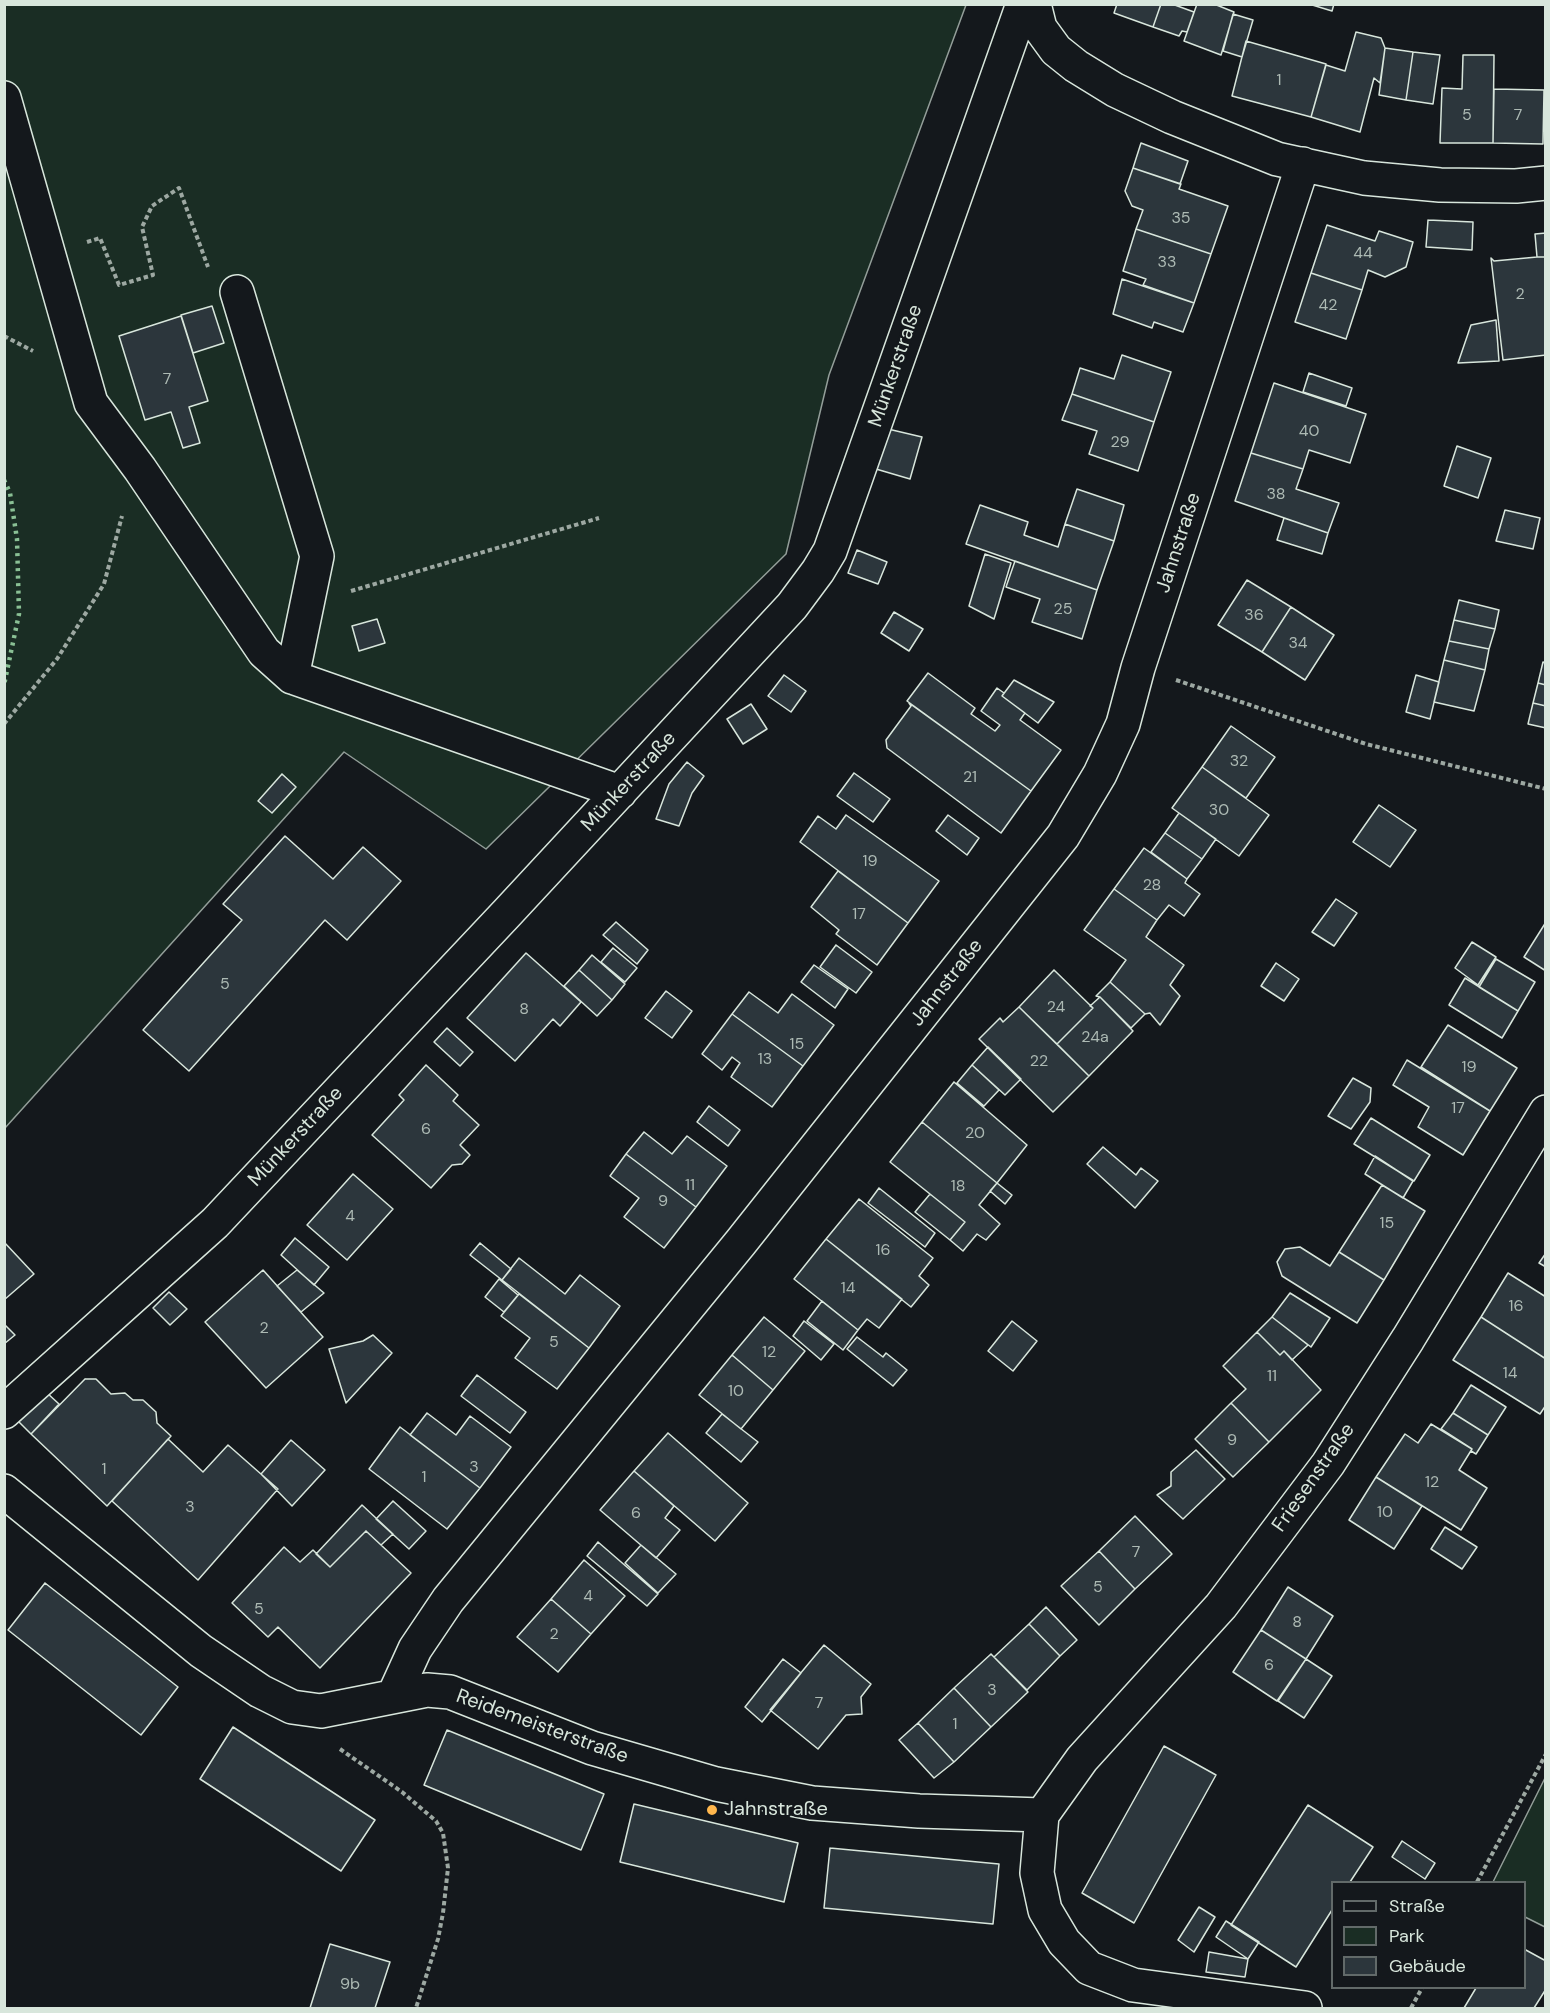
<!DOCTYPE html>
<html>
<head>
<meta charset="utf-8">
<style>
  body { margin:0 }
  #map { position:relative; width:1550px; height:2013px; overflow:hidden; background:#14181c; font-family:"DM Sans",sans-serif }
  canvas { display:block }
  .frame { position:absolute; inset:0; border:6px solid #d8e6dc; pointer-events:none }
  .legend { position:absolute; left:1331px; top:1881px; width:195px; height:108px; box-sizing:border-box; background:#14181c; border:2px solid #626a69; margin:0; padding:8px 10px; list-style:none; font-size:18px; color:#d8e6dc }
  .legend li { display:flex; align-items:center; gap:12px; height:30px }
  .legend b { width:30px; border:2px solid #626a69 }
</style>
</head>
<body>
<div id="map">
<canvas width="1550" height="2013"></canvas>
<div class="frame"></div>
<ul class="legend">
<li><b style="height:8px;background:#14181c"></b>Straße</li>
<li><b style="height:16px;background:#1a2d24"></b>Park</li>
<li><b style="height:16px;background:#2c363c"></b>Gebäude</li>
</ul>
</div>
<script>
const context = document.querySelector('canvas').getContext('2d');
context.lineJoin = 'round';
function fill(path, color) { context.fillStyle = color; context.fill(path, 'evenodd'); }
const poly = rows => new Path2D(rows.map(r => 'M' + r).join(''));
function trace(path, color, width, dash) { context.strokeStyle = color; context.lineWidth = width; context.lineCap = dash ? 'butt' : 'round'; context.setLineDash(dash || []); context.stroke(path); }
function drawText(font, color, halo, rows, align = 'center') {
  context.font = font + ' "DM Sans",sans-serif'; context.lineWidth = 4.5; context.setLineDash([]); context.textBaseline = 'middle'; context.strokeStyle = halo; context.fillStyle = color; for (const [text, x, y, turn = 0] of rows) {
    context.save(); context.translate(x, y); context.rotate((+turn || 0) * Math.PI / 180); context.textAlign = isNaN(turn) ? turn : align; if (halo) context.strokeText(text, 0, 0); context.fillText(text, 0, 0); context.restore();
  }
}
const green = poly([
  [5,5,966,5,829,375,786,554,486,849,344,752,5,1128,5,5],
  [1545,1778,1545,1927,1525,1917,1524,1882,1493,1882,1545,1778]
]);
const building = poly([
  [1117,4,1161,4,1153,27,1114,13,1117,4],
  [1161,4,1172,4,1194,12,1187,32,1182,31,1179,36,1153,27,1161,4],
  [1197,4,1214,4,1234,12,1221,55,1184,41,1197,4],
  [1309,4,1334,4,1332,11,1309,4],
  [1233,14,1253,20,1242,57,1223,51,1233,14],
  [1356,32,1381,38,1385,48,1380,83,1374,78,1360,132,1311,117,1326,65,1345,71,1356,32],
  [1246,41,1326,64,1311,117,1232,96,1246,41],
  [1385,48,1413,52,1406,100,1379,95,1385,48],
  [1413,52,1440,55,1433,104,1406,100,1413,52],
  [1463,55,1494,55,1493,143,1440,143,1442,88,1462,89,1463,55],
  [1494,89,1544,90,1543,144,1493,143,1494,89],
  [1141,143,1188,161,1180,184,1133,168,1141,143],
  [1133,168,1181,184,1179,189,1228,206,1211,254,1136,229,1143,210,1132,206,1125,191,1133,168],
  [1428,220,1473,222,1472,250,1426,247,1428,220],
  [1327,225,1375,241,1379,231,1413,242,1406,267,1385,277,1368,270,1362,290,1311,273,1327,225],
  [1136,229,1211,254,1194,303,1143,285,1146,279,1123,271,1136,229],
  [1546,233,1546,257,1537,257,1535,234,1546,233],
  [1537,257,1546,257,1546,355,1503,360,1491,258,1494,261,1537,257],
  [1311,273,1362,290,1346,339,1295,322,1311,273],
  [1122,279,1194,303,1183,332,1154,322,1152,328,1113,314,1122,279],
  [212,306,224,343,193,353,181,315,212,306],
  [181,316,208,401,189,407,200,443,183,448,171,412,145,420,119,336,181,316],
  [1496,320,1499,361,1458,363,1471,325,1496,320],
  [1122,355,1171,372,1154,422,1072,394,1080,368,1114,379,1122,355],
  [1309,373,1352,388,1346,406,1303,392,1309,373],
  [1274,383,1366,414,1350,463,1309,450,1303,469,1251,453,1274,383],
  [1072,394,1154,422,1138,471,1089,454,1097,431,1062,420,1072,394],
  [888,429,922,437,910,479,876,469,888,429],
  [1457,446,1491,458,1478,498,1444,486,1457,446],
  [1251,453,1303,469,1296,489,1339,503,1328,533,1235,501,1251,453],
  [1077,489,1124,505,1114,541,1065,524,1077,489],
  [980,505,1028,522,1024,535,1058,547,1065,524,1114,541,1097,590,966,544,980,505],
  [1505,510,1540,518,1533,549,1496,541,1505,510],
  [1284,518,1328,533,1322,554,1277,540,1284,518],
  [857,550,887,562,878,584,848,573,857,550],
  [985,554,1011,563,994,619,969,606,985,554],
  [1015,561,1097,590,1082,639,1032,622,1040,599,1006,587,1015,561],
  [1247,580,1291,607,1262,652,1218,625,1247,580],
  [1459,600,1499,610,1495,629,1454,620,1459,600],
  [1291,607,1334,635,1305,680,1262,652,1291,607],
  [894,612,923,629,909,651,881,633,894,612],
  [377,619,385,643,359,651,352,626,377,619],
  [1454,620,1495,629,1489,649,1449,641,1454,620],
  [1449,641,1489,649,1485,670,1444,660,1449,641],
  [1444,660,1485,670,1474,711,1434,702,1444,660],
  [1543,662,1546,663,1546,685,1538,683,1543,662],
  [928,673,975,708,971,714,995,731,1000,725,981,711,997,688,1004,693,1002,696,1025,713,1020,720,1061,750,1031,791,907,701,928,673],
  [784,675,806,691,791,712,768,696,784,675],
  [1416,675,1439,682,1430,719,1406,712,1416,675],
  [1014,680,1054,702,1038,723,1002,696,1014,680],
  [1538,683,1546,685,1546,706,1533,703,1538,683],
  [909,703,1031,791,1001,833,887,748,886,740,911,706,909,703],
  [1533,703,1546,706,1546,728,1528,724,1533,703],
  [751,704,767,729,743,744,727,719,751,704],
  [1231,726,1275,757,1246,798,1202,767,1231,726],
  [687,762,704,776,692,793,679,826,656,819,669,784,687,762],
  [1202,767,1269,815,1239,856,1172,808,1202,767],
  [854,773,890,799,873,822,837,796,854,773],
  [282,774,296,787,272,813,258,801,282,774],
  [1379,805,1416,830,1390,867,1353,842,1379,805],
  [1179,813,1216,839,1202,859,1165,833,1179,813],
  [846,815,939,881,908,923,800,842,818,816,836,829,846,815],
  [948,815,979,838,967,855,936,831,948,815],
  [1165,833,1202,859,1187,879,1151,852,1165,833],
  [285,836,333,879,363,847,401,881,347,940,325,920,189,1071,143,1030,242,920,223,904,285,836],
  [1144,848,1187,879,1185,883,1200,894,1184,916,1169,905,1157,920,1114,889,1144,848],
  [838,871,908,923,877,965,836,934,839,930,811,907,838,871],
  [1114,889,1157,920,1146,937,1184,965,1170,985,1180,996,1160,1025,1150,1013,1145,1014,1110,982,1126,960,1084,930,1114,889],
  [1336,899,1357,913,1334,946,1312,932,1336,899],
  [616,922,648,950,637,964,603,935,616,922],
  [1546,922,1546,971,1524,957,1546,922],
  [1472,942,1496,957,1478,985,1455,968,1472,942],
  [836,945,872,972,856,993,820,967,836,945],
  [613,948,637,968,625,982,601,962,613,948],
  [526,953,581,1002,560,1026,553,1019,515,1061,467,1018,526,953],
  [592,955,625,984,612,1000,579,970,592,955],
  [1496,959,1535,982,1518,1011,1479,987,1496,959],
  [1276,963,1299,979,1284,1001,1261,986,1276,963],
  [814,965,848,989,835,1008,801,982,814,965],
  [579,970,612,1000,597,1016,564,986,579,970],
  [1054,970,1093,1008,1057,1044,1019,1007,1054,970],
  [1465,978,1518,1011,1502,1038,1449,1005,1465,978],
  [1110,982,1145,1014,1131,1028,1100,997,1096,996,1110,982],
  [666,991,692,1011,672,1038,645,1018,666,991],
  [749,992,778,1013,792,994,834,1025,803,1066,732,1014,749,992],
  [1100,997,1133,1031,1089,1076,1057,1044,1093,1008,1090,1006,1100,997],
  [1019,1007,1089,1076,1053,1112,979,1039,1000,1018,1003,1022,1019,1007],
  [732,1014,803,1066,772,1107,731,1077,740,1063,732,1057,722,1070,702,1054,732,1014],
  [1448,1025,1517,1068,1490,1111,1421,1067,1448,1025],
  [447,1028,473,1052,460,1066,434,1042,447,1028],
  [988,1047,1021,1079,1005,1095,972,1065,988,1047],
  [1407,1060,1490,1111,1463,1155,1418,1127,1429,1107,1393,1085,1407,1060],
  [426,1065,458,1095,453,1101,479,1125,460,1145,470,1155,462,1164,452,1165,431,1188,372,1135,404,1100,399,1095,426,1065],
  [972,1065,999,1090,984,1106,957,1083,972,1065],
  [1353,1078,1371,1088,1370,1102,1351,1129,1328,1116,1353,1078],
  [954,1082,1027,1145,997,1183,922,1122,954,1082],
  [709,1106,740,1130,728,1146,697,1122,709,1106],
  [1371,1118,1430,1155,1414,1181,1354,1144,1371,1118],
  [922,1122,997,1183,979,1205,1000,1224,986,1240,977,1234,963,1251,950,1240,965,1222,890,1162,922,1122],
  [644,1132,672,1154,687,1136,727,1166,696,1207,626,1154,644,1132],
  [1103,1147,1136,1175,1141,1168,1158,1181,1135,1208,1087,1164,1103,1147],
  [626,1154,696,1207,664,1248,624,1217,639,1198,610,1176,626,1154],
  [1375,1156,1413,1181,1403,1198,1365,1174,1375,1156],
  [353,1174,393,1209,347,1260,307,1225,353,1174],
  [997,1183,1012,1195,1005,1204,990,1191,997,1183],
  [1382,1185,1425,1211,1384,1280,1339,1252,1382,1185],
  [879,1188,935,1233,925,1247,868,1203,879,1188],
  [930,1194,965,1222,950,1240,915,1212,930,1194],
  [859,1199,933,1258,919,1276,929,1285,911,1307,826,1239,859,1199],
  [295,1238,329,1267,314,1285,281,1255,295,1238],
  [826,1239,902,1299,879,1328,867,1319,858,1330,794,1279,826,1239],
  [4,1242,34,1274,4,1300,4,1242],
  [480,1243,511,1269,502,1280,470,1255,480,1243],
  [1300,1247,1330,1266,1339,1252,1384,1280,1357,1323,1282,1276,1277,1262,1285,1249,1300,1247],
  [1546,1253,1546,1267,1539,1263,1546,1253],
  [519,1258,565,1294,580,1275,620,1306,589,1348,502,1280,519,1258],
  [263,1270,323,1337,266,1388,205,1322,263,1270],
  [297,1270,324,1293,301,1312,277,1286,297,1270],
  [1508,1273,1546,1297,1546,1359,1481,1317,1508,1273],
  [499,1279,518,1295,504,1312,485,1297,499,1279],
  [169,1292,187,1309,170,1325,153,1308,169,1292],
  [1290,1293,1330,1318,1311,1347,1272,1317,1290,1293],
  [519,1294,589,1348,557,1389,515,1358,530,1338,501,1316,519,1294],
  [822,1301,858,1330,843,1350,807,1321,822,1301],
  [764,1317,805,1351,773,1390,732,1355,764,1317],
  [1272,1317,1308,1345,1292,1360,1284,1351,1280,1355,1257,1332,1272,1317],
  [1481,1317,1546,1359,1546,1405,1540,1414,1453,1360,1481,1317],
  [804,1321,834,1344,821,1360,793,1336,804,1321],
  [1012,1321,1037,1341,1013,1371,988,1351,1012,1321],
  [4,1324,15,1335,4,1344,4,1324],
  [1257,1332,1280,1355,1284,1351,1321,1390,1269,1442,1231,1403,1246,1389,1223,1366,1257,1332],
  [373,1335,392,1353,346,1403,329,1349,363,1341,373,1335],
  [857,1337,883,1357,886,1353,907,1370,893,1386,847,1349,857,1337],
  [732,1355,773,1390,741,1429,699,1395,732,1355],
  [477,1375,526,1412,510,1433,461,1396,477,1375],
  [85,1379,96,1379,111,1394,125,1393,133,1400,143,1400,156,1412,157,1423,171,1436,107,1506,31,1434,85,1379],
  [1471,1385,1506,1407,1488,1435,1453,1413,1471,1385],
  [46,1392,59,1404,31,1434,18,1421,46,1392],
  [1231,1403,1269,1442,1233,1477,1195,1439,1231,1403],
  [427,1413,456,1435,470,1416,511,1447,480,1488,410,1435,427,1413],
  [1453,1413,1488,1435,1476,1454,1471,1451,1472,1449,1441,1429,1453,1413],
  [722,1414,758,1442,741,1462,706,1433,722,1414],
  [1431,1424,1472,1449,1459,1470,1487,1488,1461,1530,1376,1477,1405,1434,1418,1443,1431,1424],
  [400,1427,480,1488,447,1529,369,1469,400,1427],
  [668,1433,748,1503,715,1541,634,1471,668,1433],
  [168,1439,203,1472,228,1445,278,1489,198,1580,112,1501,168,1439],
  [291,1440,325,1470,292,1506,261,1474,291,1440],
  [1196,1450,1225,1479,1183,1519,1157,1495,1171,1486,1171,1472,1196,1450],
  [634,1471,674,1506,665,1518,680,1530,656,1558,600,1510,634,1471],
  [1376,1477,1422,1506,1394,1549,1349,1520,1376,1477],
  [393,1501,426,1531,409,1549,376,1519,393,1501],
  [362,1505,393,1534,381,1545,366,1531,330,1567,316,1554,362,1505],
  [1135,1516,1172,1554,1135,1589,1099,1551,1135,1516],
  [1445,1527,1477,1547,1462,1569,1431,1549,1445,1527],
  [366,1531,411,1573,320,1668,278,1627,268,1637,232,1603,284,1547,300,1562,313,1550,330,1567,366,1531],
  [598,1542,658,1594,647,1606,587,1556,598,1542],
  [641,1545,676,1574,658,1593,625,1563,641,1545],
  [1099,1551,1135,1589,1099,1625,1061,1586,1099,1551],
  [584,1560,625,1596,591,1634,551,1599,584,1560],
  [45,1583,178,1687,141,1735,8,1630,45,1583],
  [1288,1587,1333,1616,1306,1659,1261,1630,1288,1587],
  [551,1599,591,1634,558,1672,517,1637,551,1599],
  [1046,1607,1077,1640,1060,1656,1029,1624,1046,1607],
  [1029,1624,1060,1656,1027,1690,994,1657,1029,1624],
  [1261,1630,1306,1659,1277,1701,1233,1672,1261,1630],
  [824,1645,871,1684,861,1697,862,1714,846,1715,818,1749,770,1710,824,1645],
  [991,1654,1028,1692,991,1727,954,1688,991,1654],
  [783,1659,801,1673,762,1722,745,1707,783,1659],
  [1306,1659,1332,1676,1304,1718,1278,1701,1306,1659],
  [954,1688,991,1727,954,1762,918,1723,954,1688],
  [918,1723,954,1762,934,1778,899,1740,918,1723],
  [233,1727,375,1820,341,1871,200,1779,233,1727],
  [447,1730,604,1794,581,1850,424,1785,447,1730],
  [1164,1746,1216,1775,1134,1923,1082,1893,1164,1746],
  [634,1804,798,1843,784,1902,620,1862,634,1804],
  [1308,1805,1373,1847,1350,1882,1332,1882,1332,1910,1296,1967,1231,1925,1308,1805],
  [1402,1841,1435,1863,1425,1879,1392,1857,1402,1841],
  [830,1848,999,1864,993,1924,824,1908,830,1848],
  [1199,1907,1215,1917,1194,1952,1178,1940,1199,1907],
  [1226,1921,1259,1942,1248,1959,1216,1937,1226,1921],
  [330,1944,390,1962,375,2008,310,2008,330,1944],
  [1524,1949,1546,1961,1546,1989,1534,2008,1464,2008,1476,1988,1524,1988,1524,1949],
  [1209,1952,1248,1959,1245,1977,1206,1972,1209,1952]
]);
const path = poly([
  [87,242,100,238,119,285,153,275,142,227,152,206,179,188,208,267],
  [4,336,33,351],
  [351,591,599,518],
  [1176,680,1366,744,1546,789],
  [4,724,57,659,104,584,122,516],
  [340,1749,402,1792,436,1821,443,1833,448,1868,443,1913,438,1939,416,2008],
  [1477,1882,1546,1754],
  [1411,2008,1422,1988]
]);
const minor = poly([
  [1034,4,1040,28,1056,50,1076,66,1115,90,1172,117,1277,159,1364,178,1440,185,1516,186,1546,183],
  [4,98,91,403,140,469,264,652,292,677,620,792],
  [237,292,317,556,292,677],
  [4,1412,215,1223,507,913,792,606,818,571,830,551,1023,4],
  [4,1491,201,1651,260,1691,292,1707,321,1711,427,1690,450,1692,592,1748,716,1784,812,1803,919,1811,1042,1815],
  [394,1695,415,1649,448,1600,741,1242,1063,836,1100,774,1123,724,1138,668,1303,164],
  [1305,2008,1133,1985,1089,1968,1064,1942,1045,1910,1037,1873,1042,1815,1082,1759,1221,1606,1328,1464,1408,1339,1546,1112]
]);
const hedge = poly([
  [4,480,10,493,17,539,19,614,4,685]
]);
const markers = [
  [712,1810,6,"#ffb74d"]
];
const numberNames = [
  ["1",1279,81],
  ["5",1467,116],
  ["7",1518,116],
  ["35",1181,219],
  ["44",1363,254],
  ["33",1167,263],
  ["2",1520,295],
  ["42",1328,306],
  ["7",167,380],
  ["40",1309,432],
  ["29",1120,443],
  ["38",1276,495],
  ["25",1063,610],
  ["36",1254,616],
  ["34",1298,644],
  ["32",1239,762],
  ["21",970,778],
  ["30",1219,811],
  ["19",870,862],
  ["28",1152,886],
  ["17",859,915],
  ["5",225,985],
  ["24",1056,1008],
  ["8",524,1010],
  ["24a",1095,1038],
  ["15",797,1045],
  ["13",765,1060],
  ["22",1039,1062],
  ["19",1469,1068],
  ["17",1458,1109],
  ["6",426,1130],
  ["20",975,1134],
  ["11",690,1186],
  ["18",958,1187],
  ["9",663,1202],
  ["4",350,1217],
  ["15",1387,1224],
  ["16",883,1251],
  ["14",848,1289],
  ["16",1516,1307],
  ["2",264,1329],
  ["5",554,1343],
  ["12",769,1353],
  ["14",1510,1374],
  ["11",1272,1377],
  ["10",736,1392],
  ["9",1232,1441],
  ["3",474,1468],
  ["1",104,1470],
  ["1",424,1478],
  ["12",1432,1483],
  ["3",190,1508],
  ["10",1385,1513],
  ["6",636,1514],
  ["7",1136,1553],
  ["5",1098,1588],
  ["4",588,1597],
  ["5",259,1610],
  ["8",1297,1623],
  ["2",554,1635],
  ["6",1269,1666],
  ["3",992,1691],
  ["7",819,1704],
  ["1",955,1725],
  ["9b",350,1985]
];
const streetNames = [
  ["Münkerstraße",896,366,-71],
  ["Jahnstraße",1179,543,-72],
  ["Münkerstraße",629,782,-47],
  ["Jahnstraße",947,983,-52],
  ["Münkerstraße",296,1137,-47],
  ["Friesenstraße",1314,1478,-55],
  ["Reidemeisterstraße",542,1727,20]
];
const poiNames = [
  ["Jahnstraße",724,1810]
];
fill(green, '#1a2d24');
trace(green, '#939e99', 1.5);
fill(building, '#2c363c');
trace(building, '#d8e6dc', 1.5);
trace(minor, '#d8e6dc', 36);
trace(path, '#9da8a2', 4, [4.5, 3]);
trace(minor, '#14181c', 33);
trace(hedge, '#8ac095', 4.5, [3, 4.5]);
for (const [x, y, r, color] of markers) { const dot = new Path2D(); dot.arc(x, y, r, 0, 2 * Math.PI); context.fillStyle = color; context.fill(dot); trace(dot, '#14181c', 2); }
drawText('16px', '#adbab4', null, numberNames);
drawText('20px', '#d8e6dc', '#14181c', streetNames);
drawText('20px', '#d8e6dc', '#14181c', poiNames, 'left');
</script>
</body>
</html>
